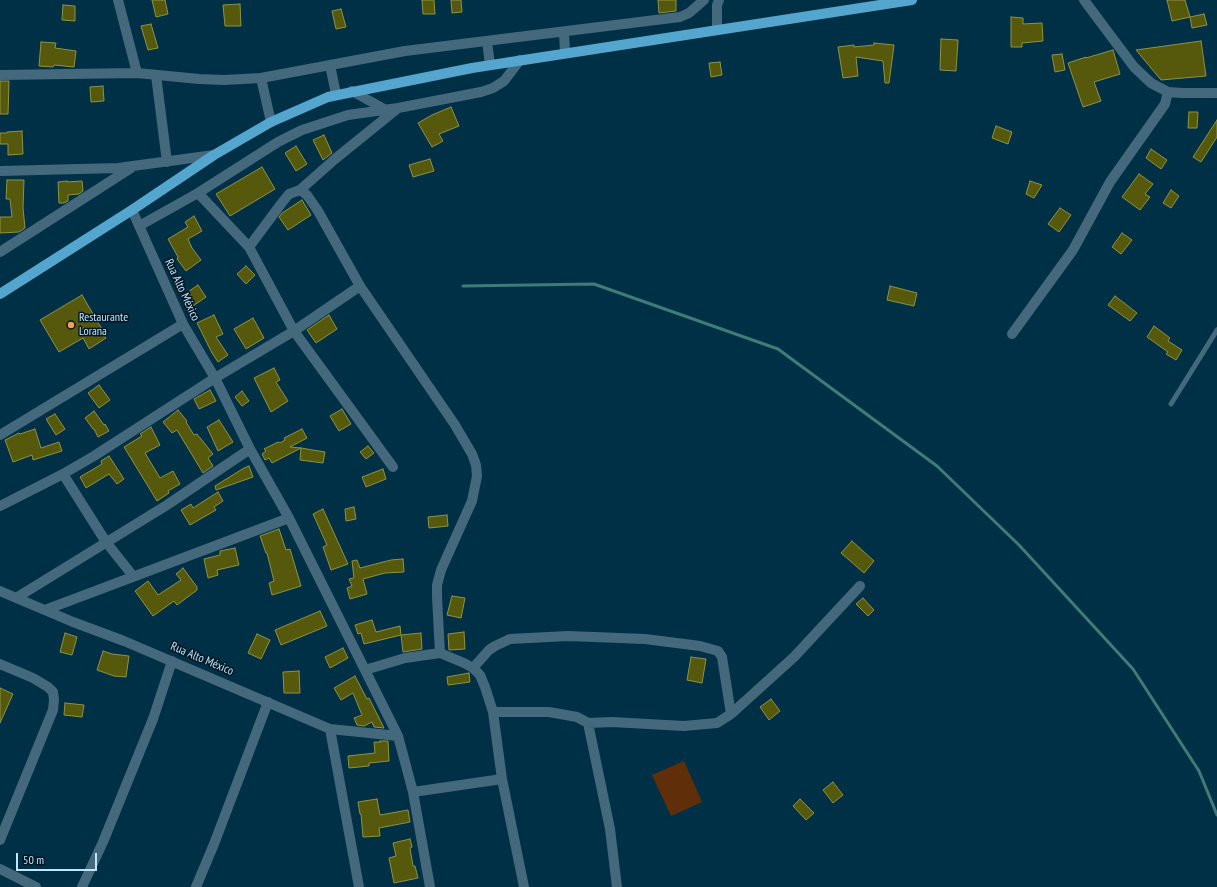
<!DOCTYPE html>
<html>
<head>
<meta charset="utf-8">
<style>
  body { margin:0 }
  #map { position:relative; width:1217px; height:887px; overflow:hidden; background:#003045; font-family:"PT Sans Narrow",sans-serif }
  canvas { display:block }
  .scale { position:absolute; left:16px; top:853px; width:81px; height:18px; box-sizing:border-box; border:2px solid #bfe6fd; border-top:0; padding-left:5px; font-size:12px; line-height:14px; white-space:nowrap; color:#bfe6fd; -webkit-text-stroke:3px #001623; paint-order:stroke }
</style>
</head>
<body>
<div id="map">
<canvas width="1217" height="887"></canvas>
<div class="scale">50 m</div>
</div>
<script>
const context = document.querySelector('canvas').getContext('2d');
context.lineJoin = 'round';
function fill(path, color) { context.fillStyle = color; context.fill(path, 'evenodd'); }
const poly = rows => new Path2D(rows.map(r => 'M' + r).join(''));
function trace(path, color, width, dash) { context.strokeStyle = color; context.lineWidth = width; context.lineCap = dash ? 'butt' : 'round'; context.setLineDash(dash || []); context.stroke(path); }
function drawText(font, color, halo, rows, align = 'center') {
  context.font = font + ' "PT Sans Narrow",sans-serif'; context.lineWidth = 3; context.setLineDash([]); context.textBaseline = 'middle'; context.strokeStyle = halo; context.fillStyle = color; for (const [text, x, y, turn = 0] of rows) {
    context.save(); context.translate(x, y); context.rotate((+turn || 0) * Math.PI / 180); context.textAlign = isNaN(turn) ? turn : align; if (halo) context.strokeText(text, 0, 0); context.fillText(text, 0, 0); context.restore();
  }
}
const green = poly([
  [684,761,702,802,671,816,652,775]
]);
const stream = poly([
  [463,286,594,284,778,349,937,466,1019,545,1133,669,1199,771,1217,815]
]);
const building = poly([
  [152,0,165,0,168,14,156,17,152,0],
  [422,0,434,0,435,14,423,14,422,0],
  [451,0,461,0,462,12,452,13,451,0],
  [658,0,676,0,676,11,659,13,658,0],
  [1167,0,1185,0,1190,17,1172,21,1167,0],
  [240,4,241,26,225,26,223,5,240,4],
  [63,5,75,6,75,21,62,20,63,5],
  [341,9,346,27,336,29,332,11,341,9],
  [1204,14,1207,25,1192,28,1190,17,1204,14],
  [1011,17,1023,18,1023,24,1042,23,1043,41,1022,43,1022,47,1011,47,1011,17],
  [151,24,158,48,148,50,141,26,151,24],
  [941,39,958,40,956,71,940,70,941,39],
  [1201,41,1206,76,1161,80,1136,50,1201,41],
  [41,42,56,43,55,48,76,51,74,67,54,65,53,67,39,66,41,42],
  [874,43,894,45,889,83,885,83,883,61,856,57,858,76,843,78,838,47,854,45,854,47,874,45,874,43],
  [1113,50,1120,74,1094,82,1101,101,1083,107,1068,63,1086,57,1086,58,1113,50],
  [1062,54,1065,70,1055,72,1052,55,1062,54],
  [720,62,722,75,711,77,709,63,720,62],
  [0,81,9,81,8,114,0,114,0,81],
  [103,86,104,101,91,102,90,87,103,86],
  [451,107,459,126,439,134,443,141,432,147,418,123,432,115,451,107],
  [1189,112,1198,112,1197,128,1188,128,1189,112],
  [1217,120,1217,137,1201,162,1193,157,1217,120],
  [996,126,1012,132,1008,144,992,138,996,126],
  [22,131,23,154,8,155,8,144,0,144,0,133,7,133,7,132,22,131],
  [324,135,332,153,323,160,313,140,324,135],
  [296,146,307,164,296,171,285,153,296,146],
  [1151,149,1167,160,1161,169,1146,158,1151,149],
  [430,159,434,171,413,177,409,165,430,159],
  [262,167,275,189,230,216,216,194,262,167],
  [1139,174,1153,184,1145,194,1150,197,1140,210,1122,197,1139,174],
  [7,180,24,180,23,208,25,228,19,232,0,233,0,217,12,217,10,199,6,199,7,180],
  [67,181,67,182,82,181,83,191,79,194,68,195,68,201,64,203,59,203,58,182,67,181],
  [1030,181,1042,185,1034,198,1026,194,1030,181],
  [1171,190,1179,196,1171,208,1163,203,1171,190],
  [302,200,311,215,288,230,279,217,282,213,302,200],
  [1060,208,1071,215,1059,232,1048,224,1060,208],
  [194,216,202,231,188,239,192,248,201,260,186,271,177,259,178,257,168,239,188,227,185,222,194,216],
  [1122,233,1132,240,1121,254,1112,247,1122,233],
  [246,266,255,275,246,284,237,274,246,266],
  [198,285,206,297,190,308,182,296,198,285],
  [890,286,917,293,914,306,887,300,890,286],
  [82,295,103,331,102,331,106,338,89,349,83,338,59,352,40,320,82,295],
  [1115,296,1137,313,1130,321,1108,305,1115,296],
  [214,315,223,334,216,337,228,355,218,362,212,353,197,323,214,315],
  [329,315,337,329,316,343,307,330,329,315],
  [253,318,264,338,246,349,234,329,253,318],
  [1154,326,1170,338,1168,341,1182,350,1176,360,1166,354,1168,352,1147,337,1154,326],
  [274,368,280,380,276,382,288,401,271,412,254,378,274,368],
  [99,385,110,400,99,408,88,393,99,385],
  [210,390,216,401,199,409,194,399,210,390],
  [242,391,249,401,242,406,235,397,242,391],
  [342,409,351,424,339,431,330,416,342,409],
  [178,410,187,421,186,422,194,435,197,434,213,454,208,458,213,466,203,473,177,430,172,433,163,422,178,410],
  [94,411,104,425,105,424,109,431,98,437,94,429,93,429,85,418,94,411],
  [55,414,65,429,56,435,46,419,55,414],
  [219,420,233,442,218,451,207,427,219,420],
  [151,427,160,445,145,453,160,478,173,471,180,484,168,491,169,493,157,501,124,447,142,436,140,434,151,427],
  [35,429,41,448,59,442,62,451,33,460,32,455,13,462,5,440,19,433,20,434,35,429],
  [302,429,307,438,290,447,301,448,272,463,269,458,265,460,262,454,266,451,264,449,278,442,280,443,285,440,284,438,302,429],
  [368,446,374,453,366,459,360,452,368,446],
  [301,448,325,452,323,463,300,460,301,448],
  [109,456,124,479,117,484,109,474,86,488,80,477,102,464,101,461,109,456],
  [249,466,253,477,216,490,215,486,244,468,249,466],
  [383,469,386,479,366,487,362,477,383,469],
  [218,492,223,501,214,507,216,510,190,525,181,510,191,504,193,508,218,492],
  [354,507,356,519,346,521,345,509,354,507],
  [323,509,348,564,331,570,323,547,327,545,313,514,323,509],
  [447,515,448,526,429,528,428,517,447,515],
  [279,529,286,550,290,549,301,586,272,595,269,583,274,581,267,553,266,553,260,536,279,529],
  [852,541,874,561,864,573,841,553,852,541],
  [235,548,239,565,217,570,218,575,208,578,204,559,220,555,220,551,235,548],
  [403,559,404,572,385,573,363,579,367,594,350,599,347,588,352,586,349,579,354,578,352,561,357,560,360,568,391,560,403,559],
  [183,568,197,587,197,590,177,605,174,601,153,616,135,591,148,581,158,595,181,580,176,574,183,568],
  [452,596,465,598,461,618,447,615,452,596],
  [863,598,874,610,868,616,856,604,863,598],
  [320,611,327,626,281,645,275,630,320,611],
  [372,620,376,632,400,626,401,635,364,644,361,633,358,634,355,625,372,620],
  [464,632,465,649,449,650,448,634,464,632],
  [65,633,77,637,72,655,60,652,65,633],
  [421,633,422,649,403,652,401,635,421,633],
  [257,634,270,640,261,659,248,653,257,634],
  [343,648,348,658,330,668,325,657,343,648],
  [103,651,112,654,129,656,126,677,114,676,97,670,103,651],
  [691,657,706,659,702,683,687,680,691,657],
  [299,671,300,693,284,693,283,672,299,671],
  [469,673,470,682,448,685,447,677,469,673],
  [355,676,367,699,369,698,384,728,374,727,372,722,364,726,357,725,354,718,362,715,353,693,341,700,334,688,355,676],
  [0,688,13,694,0,723,0,688],
  [771,699,780,711,769,720,760,707,771,699],
  [65,703,84,705,82,717,64,715,65,703],
  [380,741,388,741,389,761,369,763,369,766,349,768,348,756,375,753,374,742,381,742,380,741],
  [833,782,843,795,833,803,823,790,833,782],
  [377,799,380,815,408,810,410,822,379,828,380,836,363,837,361,814,360,814,358,802,377,799],
  [800,799,814,813,806,820,793,806,800,799],
  [410,839,412,847,410,848,413,866,415,866,418,878,394,883,389,858,396,856,393,843,410,839]
]);
const service = poly([
  [1171,404,1217,330]
]);
const minor = poly([
  [118,0,137,73],
  [1084,0,1134,67,1151,83,1168,92,1182,93,1217,93],
  [717,30,717,5,719,0],
  [564,32,565,53],
  [487,41,490,65],
  [330,65,336,94],
  [0,75,137,73,199,79,224,80,261,78,271,122],
  [156,75,167,162],
  [261,78,405,51,680,17,689,13,704,0],
  [352,91,386,110],
  [0,171,118,168,214,155],
  [300,190,335,159,398,108],
  [198,193,249,247,294,331,393,467],
  [132,210,183,324,215,378,250,449,289,518,398,736,413,792,430,887],
  [139,226,198,193,278,142,302,130,348,115,398,108,481,92,493,88,504,81,520,60],
  [249,247,281,204,289,194,300,190,307,195,318,211,360,286,455,425,472,454,476,465,477,476,472,501,441,570,437,585,437,597,440,653],
  [0,252,131,168],
  [1012,334,1073,250,1110,182,1165,104,1168,92],
  [0,435,183,324],
  [63,474,106,542,133,576],
  [0,506,63,474,94,456,215,378,294,331,360,286],
  [0,591,73,622,124,641,330,729,398,736],
  [16,598,167,505,250,449],
  [45,610,289,518],
  [0,664,33,678,48,687,53,692,54,700,53,710,0,840],
  [473,668,489,650,495,646,510,639,568,636,645,639,700,646,718,651,722,657,731,714],
  [365,670,405,658,440,653,464,663,473,668,480,675,485,687,493,712,502,779,524,887],
  [493,712,549,712,577,717,588,723,610,829,617,887],
  [588,723,612,722,684,726,717,723,731,714,794,657,860,586],
  [330,729,359,887],
  [413,792,502,779],
  [0,869,36,887],
  [82,887,103,842,153,719,172,661],
  [196,887,214,844,268,702]
]);
const primary = poly([
  [0,294,132,210,214,155,271,122,328,97,472,68,912,0]
]);
const markers = [
  [71,325,4,"#fe9b59"]
];
const streetNames = [
  ["Rua Alto México",182,290,65],
  ["Rua Alto México",202,659,23]
];
const poiNames = [
  ["Restaurante",79,318],
  ["Lorana",79,332]
];
fill(green, '#602f09');
trace(stream, '#3e7c78', 3);
fill(building, '#56590c');
trace(building, '#8e9345', 1);
trace(service, '#44697d', 5);
trace(minor, '#44697d', 10);
trace(primary, '#55a6cf', 10);
for (const [x, y, r, color] of markers) { const dot = new Path2D(); dot.arc(x, y, r, 0, 2 * Math.PI); context.fillStyle = color; context.fill(dot); trace(dot, '#001623', 1.5); }
drawText('12px', '#bfe6fd', '#001623', streetNames);
drawText('12px', '#bfe6fd', '#001623', poiNames, 'left');
</script>
</body>
</html>
